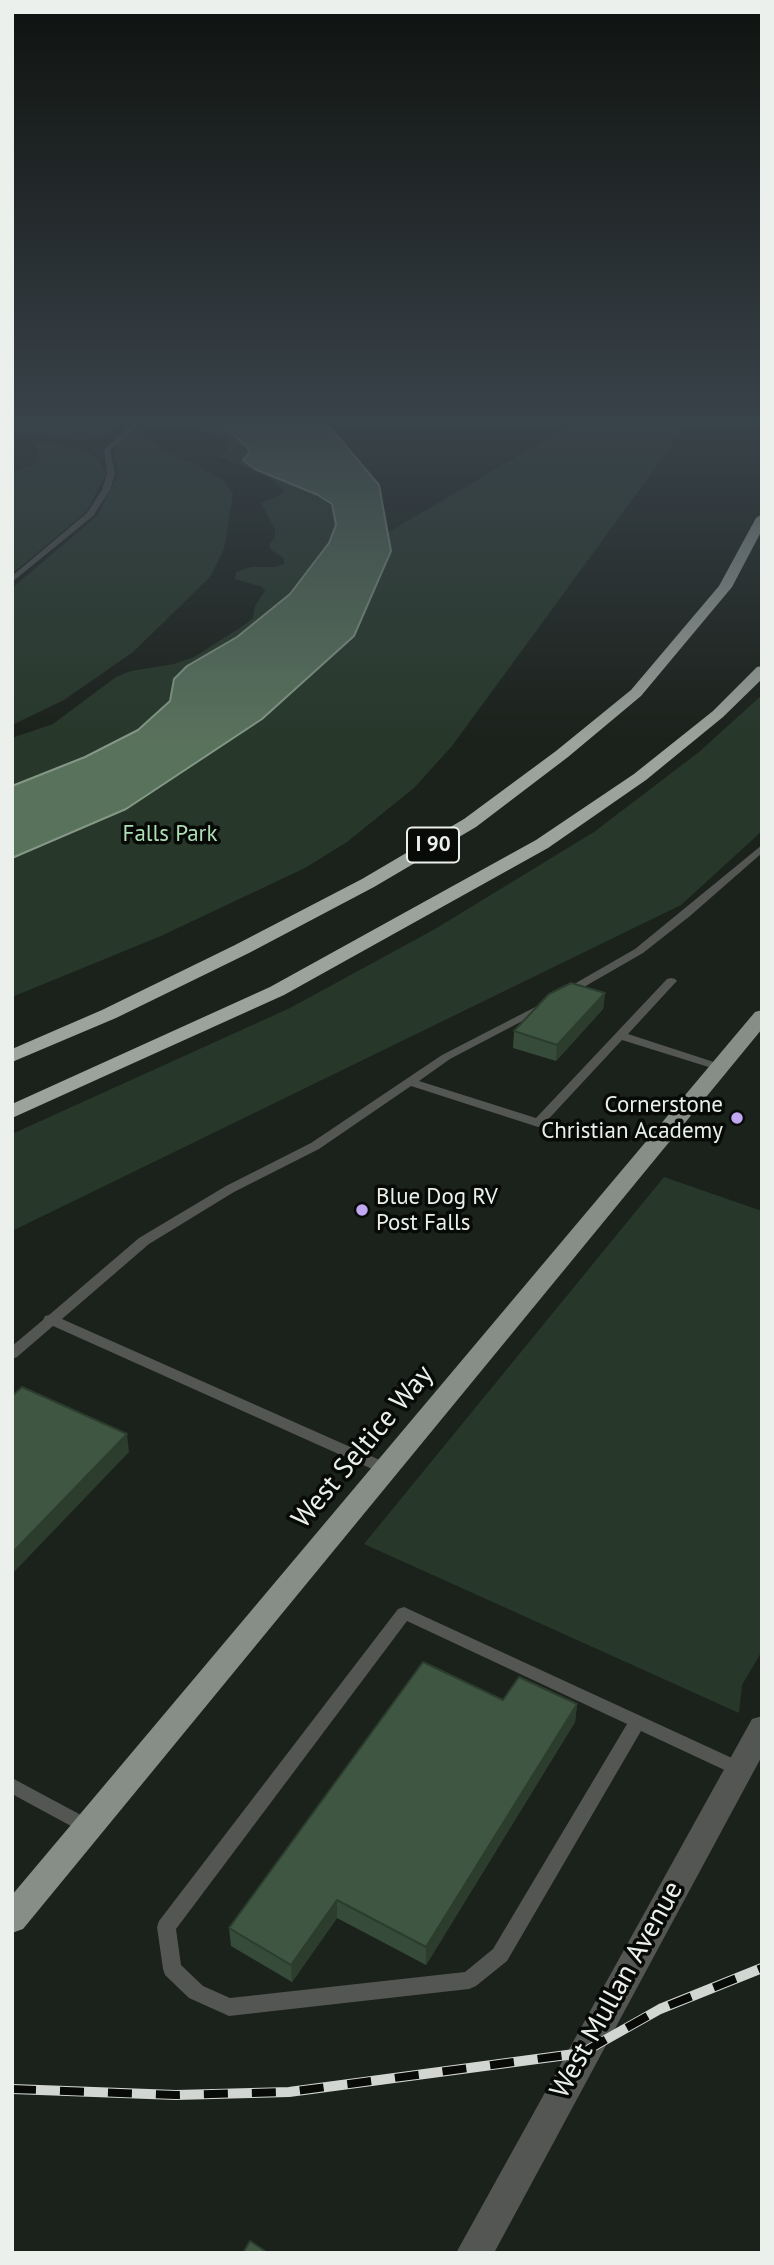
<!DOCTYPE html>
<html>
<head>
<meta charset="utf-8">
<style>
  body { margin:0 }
  #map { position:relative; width:774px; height:2265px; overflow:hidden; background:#1b211b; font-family:"PT Sans",sans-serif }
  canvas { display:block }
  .frame { position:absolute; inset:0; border:14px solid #ecf0ec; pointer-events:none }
</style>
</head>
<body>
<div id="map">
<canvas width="774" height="2265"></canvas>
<div class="frame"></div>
</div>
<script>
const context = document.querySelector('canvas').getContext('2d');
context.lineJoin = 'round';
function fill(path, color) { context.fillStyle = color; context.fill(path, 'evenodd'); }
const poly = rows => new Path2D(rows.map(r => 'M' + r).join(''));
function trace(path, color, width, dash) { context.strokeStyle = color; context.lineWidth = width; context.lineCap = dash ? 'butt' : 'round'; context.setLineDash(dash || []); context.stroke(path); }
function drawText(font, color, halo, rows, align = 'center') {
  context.font = font + ' "PT Sans",sans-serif'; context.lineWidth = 7; context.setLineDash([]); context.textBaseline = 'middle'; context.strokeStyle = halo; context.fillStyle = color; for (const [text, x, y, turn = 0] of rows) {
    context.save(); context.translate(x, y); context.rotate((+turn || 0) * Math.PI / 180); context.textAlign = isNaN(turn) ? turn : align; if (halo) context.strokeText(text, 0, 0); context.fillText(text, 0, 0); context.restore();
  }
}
const green = poly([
  [22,426,122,426,105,437,81,440,12,433,12,428],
  [203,426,226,428,248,448,249,453,243,460,255,469,318,495,332,504,336,525,329,543,290,594,237,637,187,666,174,679,170,701,138,730,85,757,12,786,12,738,53,724,116,677,131,671,174,664,194,657,243,626,253,618,255,606,265,591,262,587,235,579,236,572,251,567,275,567,284,564,284,558,271,550,269,545,275,537,275,530,261,503,283,493,283,489,270,478,220,457,227,449,228,441,215,434,182,428],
  [569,426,686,426,452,746,414,788,347,842,305,868,161,936,12,997,12,858,126,809,391,551,387,533],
  [139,429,164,451,195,464,224,481,233,493,224,549,210,577,133,652,64,700,12,725,12,588,97,516,118,474,114,456,116,444],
  [26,440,81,449,98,459,106,474,87,511,12,574,12,473,33,464,40,453,36,444],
  [762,695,762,831,681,905,12,1231,12,1134,290,1008,435,929,594,832,699,752],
  [664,1177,762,1211,762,1651,742,1685,739,1713,364,1544]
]);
const water = poly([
  [219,426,329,426,379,485,391,551,354,636,262,719,126,809,12,858,12,786,85,757,138,730,170,701,174,679,187,666,237,637,290,594,329,543,336,525,332,504,318,495,255,469,243,460,249,453,248,448,226,428,219,426]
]);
const service = poly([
  [131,426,138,426,110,450,115,474,110,490,93,516,12,582,12,576,87,513,102,490,107,474,104,449,131,426],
  [762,845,762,853,690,916,643,953,570,995,562,995,560,993,562,991,635,949,762,845],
  [671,978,675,979,677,981,675,983,628,1034,723,1065,725,1067,723,1069,715,1069,622,1040,542,1126,538,1127,411,1086,319,1149,234,1192,149,1244,62,1319,391,1465,393,1469,391,1473,386,1474,381,1473,53,1326,17,1357,12,1359,12,1346,43,1320,45,1316,49,1315,139,1238,226,1186,311,1143,442,1055,547,1001,551,1002,553,1004,551,1006,450,1059,419,1081,536,1118,667,979,671,978],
  [404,1607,745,1764,748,1769,745,1774,739,1776,733,1774,641,1731,507,1961,476,1986,469,1989,229,2016,189,1998,165,1975,163,1969,157,1927,159,1921,398,1609,404,1607],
  [407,1621,627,1724,493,1949,465,1972,230,1998,203,1986,181,1965,176,1929,407,1621],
  [12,1778,94,1822,97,1827,94,1832,88,1835,82,1832,12,1794,12,1778]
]);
const minor = poly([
  [762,1716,762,1756,494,2253,456,2253,752,1719,762,1716]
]);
const primary = poly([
  [762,1010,762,1029,23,1929,12,1933,12,1895,755,1012,762,1010]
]);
const motorway = poly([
  [762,514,762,530,732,587,641,696,568,757,476,827,374,887,249,953,116,1018,12,1062,12,1049,102,1010,235,945,362,879,464,819,556,751,631,690,719,586,756,518,762,514],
  [762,666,762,679,723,717,646,780,548,848,284,995,12,1118,12,1104,270,987,536,840,634,774,713,711,757,667,762,666]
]);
const rail = poly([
  [12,2089,176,2095,289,2092,582,2053,660,2009,762,1968]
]);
const wall = poly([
  [605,993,603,1009,556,1061,513,1048,514,1031],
  [503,1700,577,1704,575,1722,426,1965,337,1918,292,1982,231,1946,229,1928]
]);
const shadedWall = poly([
  [605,993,603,1009,556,1061,557,1045],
  [127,1434,129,1452,12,1574,12,1553],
  [577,1704,575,1722,426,1965,426,1947],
  [337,1900,337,1918,292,1982,291,1965]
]);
const building = poly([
  [571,983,605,993,557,1045,514,1031,549,994,571,983],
  [22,1387,127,1434,12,1553,12,1396,22,1387],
  [423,1662,503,1700,519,1677,577,1704,426,1947,337,1900,291,1965,229,1928,423,1662],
  [250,2241,268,2253,243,2253,250,2241]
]);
const markers = [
  [737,1118,7,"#c0a8f3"],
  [362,1210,7,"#c0a8f3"]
];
const shields = [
  [433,845,52]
];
const shieldNames = [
  ["I 90",433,845]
];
const parkNames = [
  ["Falls Park",170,834]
];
const poiNames = [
  ["Cornerstone",723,1105],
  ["Christian Academy",723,1131],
  ["Blue Dog RV",376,1197,"left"],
  ["Post Falls",376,1223,"left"]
];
const nearStreetnames = [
  ["West Seltice Way",363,1447,-50],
  ["West Mullan Avenue",617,1990,-61]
];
fill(green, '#27382a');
fill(water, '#59725c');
trace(water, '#859887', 2);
fill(service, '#535653');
fill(minor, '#535653');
fill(primary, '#878d87');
fill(motorway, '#9ba39c');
trace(rail, '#d2d6d2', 10);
trace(rail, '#070a07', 8, [24]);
fill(wall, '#364b39');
fill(shadedWall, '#2c3d2e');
fill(building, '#3f5742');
trace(building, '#2c3d2e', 2);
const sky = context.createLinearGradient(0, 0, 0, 743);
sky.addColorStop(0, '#0f120f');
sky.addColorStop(0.57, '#39434a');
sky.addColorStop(1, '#39434a00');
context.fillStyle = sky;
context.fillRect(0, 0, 774, 743);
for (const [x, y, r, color] of markers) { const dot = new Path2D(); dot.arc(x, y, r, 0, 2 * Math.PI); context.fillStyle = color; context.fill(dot); trace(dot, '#070a07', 2.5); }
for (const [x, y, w] of shields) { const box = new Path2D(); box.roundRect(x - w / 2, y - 17.5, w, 35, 5); context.fillStyle = '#070a07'; context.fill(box); trace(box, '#ecf0ec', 2); }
drawText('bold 21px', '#ecf0ec', null, shieldNames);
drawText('23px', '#afdeb5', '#070a07', parkNames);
drawText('23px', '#ecf0ec', '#070a07', poiNames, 'right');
drawText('28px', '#ecf0ec', '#070a07', nearStreetnames);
</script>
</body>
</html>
